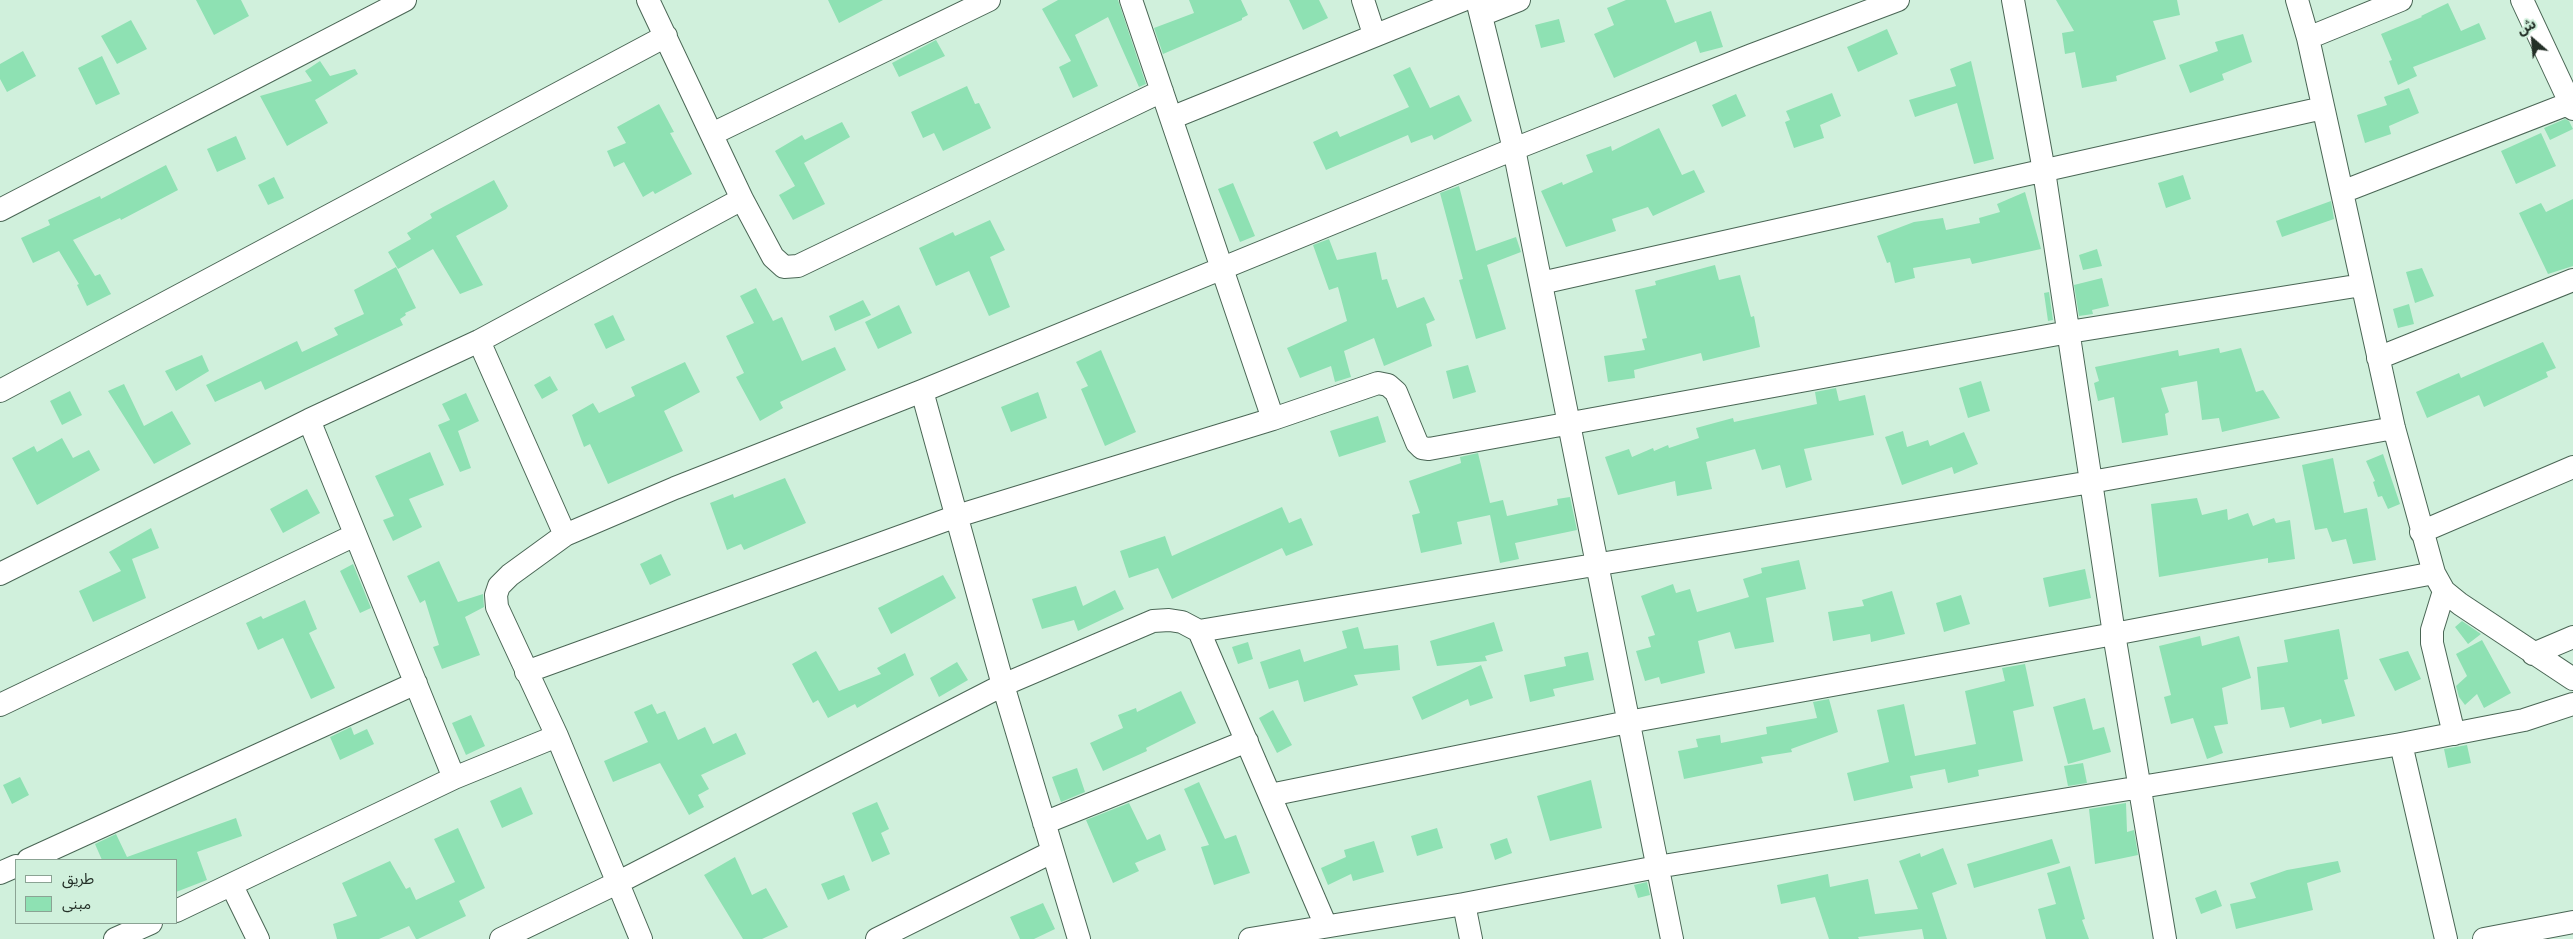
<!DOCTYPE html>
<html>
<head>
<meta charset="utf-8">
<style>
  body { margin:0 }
  #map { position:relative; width:2573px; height:939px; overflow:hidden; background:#d0f0dc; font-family:"Public Sans","Noto Sans Arabic",sans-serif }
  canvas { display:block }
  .legend { position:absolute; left:15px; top:859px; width:162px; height:65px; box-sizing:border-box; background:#d0f0dc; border:1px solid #8ba394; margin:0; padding:6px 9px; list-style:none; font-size:15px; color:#232f27 }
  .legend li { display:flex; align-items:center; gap:10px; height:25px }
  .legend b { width:25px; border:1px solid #8ba394 }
  .north { position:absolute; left:2508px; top:15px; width:50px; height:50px; -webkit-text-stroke:4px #d0f0dc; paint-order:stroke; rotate:333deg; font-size:14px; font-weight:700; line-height:20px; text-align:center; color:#232f27 }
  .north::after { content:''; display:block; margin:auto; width:18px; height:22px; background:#232f27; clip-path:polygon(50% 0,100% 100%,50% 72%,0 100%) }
</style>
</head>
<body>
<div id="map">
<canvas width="2573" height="939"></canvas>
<ul class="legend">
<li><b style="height:6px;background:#fff"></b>طريق</li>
<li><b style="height:14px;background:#8ee1b3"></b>مبنى</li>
</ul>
<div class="north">ش</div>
</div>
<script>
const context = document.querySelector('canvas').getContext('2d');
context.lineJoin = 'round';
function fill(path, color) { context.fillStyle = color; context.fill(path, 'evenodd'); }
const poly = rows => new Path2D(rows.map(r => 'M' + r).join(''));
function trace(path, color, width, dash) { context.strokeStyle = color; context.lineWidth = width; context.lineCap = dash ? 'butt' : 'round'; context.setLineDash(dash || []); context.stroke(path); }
const building = poly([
  [196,0,241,0,249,16,214,35],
  [828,0,883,0,839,23],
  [1058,0,1118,0,1146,84,1139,87,1108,17,1075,35,1098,86,1073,98,1059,67,1071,61,1042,9],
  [1189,0,1241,0,1248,15,1242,18,1242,20,1163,54,1154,28,1194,13],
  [1289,0,1319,0,1328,18,1303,30],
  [1626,0,1666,0,1675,23,1711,11,1723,47,1700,53,1696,41,1614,78,1594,34,1614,25,1607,8],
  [2056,0,2177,0,2180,15,2153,21,2166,59,2116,76,2117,81,2082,88,2075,52,2065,54,2062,33,2074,31],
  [2448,3,2461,31,2479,23,2486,39,2413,67,2417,76,2398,85,2389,61,2392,60,2381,34,2422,17,2421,16],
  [1559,19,1565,42,1541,48,1535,25],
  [131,20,147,49,117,64,101,36],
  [1887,29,1898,54,1858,72,1847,47],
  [2243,34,2252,62,2222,74,2224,80,2190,93,2179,65,2218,51,2215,42],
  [936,40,945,56,899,77,892,63],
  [23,51,36,76,7,92,0,79,0,64],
  [102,56,120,94,96,105,78,68],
  [320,61,330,76,355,69,358,74,315,100,328,123,287,146,260,96,312,81,305,71],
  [1971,61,1994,159,1974,164,1957,103,1915,117,1909,100,1956,86,1950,69],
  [1410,67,1430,108,1459,95,1472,121,1434,140,1432,135,1411,143,1408,135,1326,170,1313,142,1337,131,1340,137,1409,107,1393,75],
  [967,86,975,104,979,103,991,128,943,151,934,133,923,138,911,112],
  [2409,88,2419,113,2389,126,2391,134,2365,143,2357,115,2387,105,2384,97],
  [1832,93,1841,116,1820,125,1824,138,1794,148,1785,122,1790,120,1786,111],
  [1736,94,1746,116,1722,127,1712,105],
  [659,104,674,132,670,133,692,174,655,194,653,191,643,197,624,162,614,167,607,151,626,143,617,127],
  [2565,119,2569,121,2573,129,2550,140,2544,128],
  [842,122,850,137,804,163,825,204,793,220,779,195,795,186,775,151,802,135,805,140],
  [1659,128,1682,175,1694,170,1705,192,1653,216,1648,207,1612,219,1616,231,1566,247,1541,191,1562,182,1563,185,1593,172,1586,155,1611,146,1612,151],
  [2541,133,2556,166,2516,184,2501,151],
  [236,136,246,159,217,172,207,149],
  [166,165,178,190,121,220,120,218,73,240,95,276,100,274,111,294,87,306,77,285,79,284,59,251,33,263,21,238,50,225,48,220,100,196,101,199],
  [2183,175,2191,199,2166,208,2158,183],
  [274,177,284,198,268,205,258,185],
  [494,180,508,206,506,209,456,236,483,285,460,294,433,249,398,269,388,252,411,239,407,233,432,218,430,214],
  [1233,183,1255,236,1240,242,1218,189],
  [1459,186,1476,251,1516,237,1521,252,1487,265,1506,329,1476,339,1459,280,1463,279,1440,193],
  [2025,192,2041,249,1972,264,1970,258,1913,268,1915,278,1895,283,1890,262,1887,263,1877,236,1914,222,1943,218,1946,230,1980,223,1979,218,2000,212,1997,204],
  [2573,199,2573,266,2548,274,2519,213,2541,203,2546,212],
  [2331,201,2334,219,2282,237,2276,221],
  [990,220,1005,250,990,257,1010,307,989,316,969,271,936,286,919,248,953,232,955,236],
  [1329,239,1337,260,1376,252,1382,280,1387,279,1397,308,1424,297,1435,320,1426,324,1432,346,1384,366,1374,338,1344,351,1351,377,1335,382,1331,366,1300,378,1287,348,1347,321,1338,287,1329,290,1313,245],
  [2097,249,2102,266,2083,270,2079,255],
  [1715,265,1719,280,1740,275,1751,317,1754,316,1760,347,1703,361,1701,353,1634,370,1635,378,1608,382,1604,356,1645,350,1642,339,1647,338,1635,290,1656,285,1655,281],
  [396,267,416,308,405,313,406,315,400,319,403,325,265,390,261,381,215,402,206,385,297,341,302,352,338,335,334,328,364,314,354,290],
  [2422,268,2434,296,2415,303,2406,272],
  [2102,278,2109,306,2092,310,2093,314,2079,316,2074,285],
  [756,288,773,321,782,317,802,361,835,347,846,370,780,402,783,408,760,421,736,377,744,373,726,336,754,323,740,296],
  [2049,292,2053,320,2048,321,2044,293],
  [863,300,871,315,835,331,829,316],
  [2409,304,2414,324,2398,328,2393,309],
  [899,305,912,333,878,349,865,322],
  [613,315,625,340,606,349,594,324],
  [2543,342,2556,368,2546,372,2548,377,2484,407,2479,395,2427,418,2416,392,2459,373,2461,378],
  [2219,348,2220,353,2241,348,2256,392,2263,390,2280,418,2222,432,2219,418,2202,420,2197,381,2161,388,2169,412,2165,414,2168,435,2122,443,2114,397,2098,401,2094,383,2099,381,2095,367,2178,350,2179,356],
  [1101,350,1136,432,1105,446,1081,389,1088,386,1076,362],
  [202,355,209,371,176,391,165,371],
  [685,362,700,392,664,411,683,451,608,484,590,444,584,447,572,415,593,403,599,413,635,396,631,387],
  [1468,365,1476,392,1453,399,1446,371],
  [550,376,558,390,542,399,534,385],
  [1981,381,1990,411,1968,418,1959,388],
  [124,384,144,426,172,411,191,444,154,464,108,391],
  [1836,388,1839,401,1865,395,1874,435,1804,449,1812,480,1786,488,1780,465,1762,470,1755,449,1706,462,1712,489,1677,496,1675,481,1618,495,1605,457,1629,449,1632,457,1653,448,1654,451,1668,445,1669,448,1699,438,1696,428,1733,418,1734,422,1817,404,1815,392],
  [70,391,82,415,62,425,50,401],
  [1038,392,1047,418,1011,432,1001,407],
  [466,393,479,421,458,431,471,468,460,472,438,425,450,420,442,404],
  [1378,416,1386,442,1339,457,1330,431],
  [1903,431,1907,447,1928,440,1930,446,1964,432,1978,464,1954,474,1952,467,1902,485,1885,437],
  [62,438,73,458,89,450,100,470,37,505,12,458,34,446,37,452],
  [430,452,444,485,409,499,422,527,393,541,383,520,394,516,375,476],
  [1478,453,1490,503,1503,500,1507,516,1558,505,1557,499,1570,497,1577,530,1515,543,1519,559,1500,563,1490,515,1457,522,1462,544,1421,553,1412,515,1420,513,1409,481,1461,463,1460,457],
  [2383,454,2400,504,2388,509,2382,496,2378,497,2373,482,2375,481,2366,461],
  [2333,458,2344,513,2367,508,2376,560,2353,564,2346,539,2332,542,2327,528,2315,530,2302,465],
  [785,478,806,523,744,550,741,544,727,550,710,503,733,494,734,498],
  [307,489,320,513,283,533,270,509],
  [2197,498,2202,515,2227,509,2228,520,2248,513,2253,526,2274,518,2276,523,2290,520,2295,559,2268,563,2268,558,2159,577,2151,504],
  [1282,507,1289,523,1301,518,1313,545,1286,556,1282,548,1172,599,1158,568,1129,578,1120,551,1165,536,1172,556],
  [151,528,159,548,132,559,146,598,93,622,79,591,121,571,109,552],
  [661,554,671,575,650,585,640,564],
  [1799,560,1806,589,1766,598,1774,642,1735,649,1730,632,1698,641,1705,673,1661,684,1659,677,1645,681,1636,651,1651,647,1648,637,1655,635,1641,596,1673,584,1676,593,1690,589,1697,612,1749,597,1743,579,1762,573,1761,568],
  [439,561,458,602,483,594,484,607,465,617,480,655,442,669,433,647,439,645,425,600,420,603,407,576],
  [353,564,371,608,360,613,340,571],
  [2085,569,2091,598,2049,607,2043,578],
  [943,575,956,598,891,634,878,608],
  [1076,586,1083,606,1115,590,1124,609,1078,631,1074,620,1042,629,1032,599],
  [1892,591,1905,634,1871,642,1870,634,1833,641,1828,612,1864,606,1862,600],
  [1961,595,1970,624,1944,632,1936,603],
  [305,600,317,629,309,633,335,688,311,699,283,638,258,650,246,623,261,616,263,619],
  [2462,621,2481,634,2468,644,2455,627],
  [1494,622,1503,651,1485,656,1487,661,1437,666,1430,641],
  [1358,627,1364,649,1398,645,1400,670,1354,675,1358,685,1304,702,1298,680,1269,689,1260,662,1300,649,1304,662,1347,648,1342,631],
  [2339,629,2348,679,2344,680,2355,716,2322,724,2321,719,2290,728,2284,707,2261,710,2257,667,2288,662,2284,640],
  [2200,636,2202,646,2239,636,2251,678,2222,688,2228,724,2214,726,2223,753,2207,759,2193,718,2171,724,2164,697,2171,695,2159,646],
  [2482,640,2511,693,2484,708,2477,694,2465,705,2459,697,2456,686,2467,676,2456,654],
  [1248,642,1253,659,1238,664,1232,647],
  [816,651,839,691,881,674,877,668,905,653,914,675,857,708,855,704,828,718,818,700,813,703,792,664],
  [2408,651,2421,679,2395,691,2379,659],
  [1588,652,1594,680,1553,689,1555,696,1530,702,1524,675,1566,666,1564,657],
  [957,662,968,680,939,697,930,678],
  [2025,664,2034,706,2013,711,2023,761,1978,770,1979,776,1948,783,1945,769,1910,776,1913,788,1854,801,1847,773,1889,762,1877,710,1904,704,1915,756,1976,744,1965,691,2005,681,2002,668],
  [1481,665,1493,698,1470,706,1468,699,1422,720,1412,697],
  [1181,691,1196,723,1146,748,1147,751,1103,771,1090,743,1123,728,1118,715,1136,708,1137,712],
  [2085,698,2093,730,2104,727,2111,752,2068,764,2053,707],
  [1829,699,1838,732,1791,749,1792,752,1761,757,1763,763,1684,779,1678,751,1698,747,1696,739,1720,735,1721,743,1767,734,1766,727,1817,718,1813,702],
  [652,704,657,714,665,711,678,740,705,727,713,744,736,733,746,754,701,775,709,789,698,795,704,807,689,815,660,763,613,782,604,761,648,742,634,712],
  [1273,710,1292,745,1277,753,1259,718],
  [471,715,485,746,466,755,452,723],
  [351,727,354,735,367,729,374,744,340,760,330,737],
  [2467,745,2471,763,2448,768,2444,749],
  [2083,763,2087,783,2068,786,2064,766],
  [1077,768,1085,792,1061,802,1052,777],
  [20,777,29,795,12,804,3,785],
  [1591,780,1602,828,1550,841,1537,796],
  [1199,782,1225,839,1236,835,1250,873,1214,885,1201,847,1209,845,1184,789],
  [521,787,533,814,502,828,490,801],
  [877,802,889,829,881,833,890,854,872,862,852,813],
  [1129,803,1147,840,1160,834,1166,850,1135,863,1139,871,1113,883,1086,820],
  [2126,803,2127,832,2134,830,2138,855,2095,864,2089,809],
  [236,818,242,836,197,852,207,880,176,892,176,860,102,860,95,844,116,834,127,857],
  [458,828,485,888,459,901,466,916,418,939,416,939,409,926,379,939,337,939,333,924,357,916,342,883,390,861,406,889,410,887,416,900,455,882,434,839],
  [1437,828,1443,848,1417,856,1411,836],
  [1507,838,1512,853,1495,860,1490,844],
  [2052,839,2060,863,1974,888,1967,864],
  [1374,841,1384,872,1353,881,1351,874,1328,885,1321,868,1346,857,1344,850],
  [1943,848,1957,884,1932,893,1947,939,1924,939,1922,929,1858,937,1859,939,1829,939,1815,897,1781,904,1777,885,1828,874,1830,887,1868,879,1875,914,1918,909,1899,861,1920,853,1921,857],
  [735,857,752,895,766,888,788,927,762,939,743,939,704,875],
  [2338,861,2341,872,2307,883,2313,910,2236,929,2230,904,2256,898,2250,883,2287,870],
  [2070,866,2085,919,2082,920,2089,939,2046,939,2038,909,2056,904,2047,873],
  [844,875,850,890,828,900,821,884],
  [1647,882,1650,895,1638,898,1634,885],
  [2216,890,2222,906,2201,914,2195,898],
  [1043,903,1055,929,1034,939,1020,939,1010,917]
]);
const minor = poly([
  [648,0,742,199,773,257,784,267,798,266,1162,91],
  [1131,0,1273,419],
  [1363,0,1374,34],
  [1477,0,1514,149,1672,939],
  [2013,0,2044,171,2114,634,2165,939],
  [2297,0,2308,38,2394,428,2434,573,2444,591,2460,604,2573,679],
  [2522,0,2573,109],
  [1481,15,1519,0],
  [2308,38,2401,0],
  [1171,118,1463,0],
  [712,134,989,0],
  [2342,192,2573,102],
  [0,210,405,0],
  [1541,283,2323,108],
  [479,341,565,535],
  [2378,358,2573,280],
  [0,391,666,36],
  [922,391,1003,685,1079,939],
  [309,420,454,778],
  [2421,532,2573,467],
  [0,574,309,420,479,341,742,199],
  [2444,591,2432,630,2432,643,2454,734],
  [1199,631,1326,926],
  [2533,654,2573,637],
  [526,672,957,516,1273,419,1378,383,1388,385,1396,392,1417,443,1422,448,1429,449,2069,332,2362,285],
  [0,705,355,535],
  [2401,744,2446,939],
  [1270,795,1628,722,2114,634,2434,573],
  [1044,823,1247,741],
  [28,860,416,683],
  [0,873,16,866],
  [232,886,258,939],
  [1464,904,1471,939],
  [176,911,454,778,557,736],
  [115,939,151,923],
  [501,939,617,883,1003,685,1153,621,1169,620,1182,622,1199,631,2091,482,2394,428],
  [641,939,557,736,497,607,496,595,499,586,510,575,565,535,675,488,922,391,1514,149,1752,55,1898,0],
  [877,939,1052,852],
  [1250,939,1464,904,1657,867,2401,744,2524,720,2573,704],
  [2484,939,2573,922]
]);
fill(building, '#8ee1b3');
trace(minor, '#4a6655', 24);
trace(minor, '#fff', 22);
</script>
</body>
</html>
